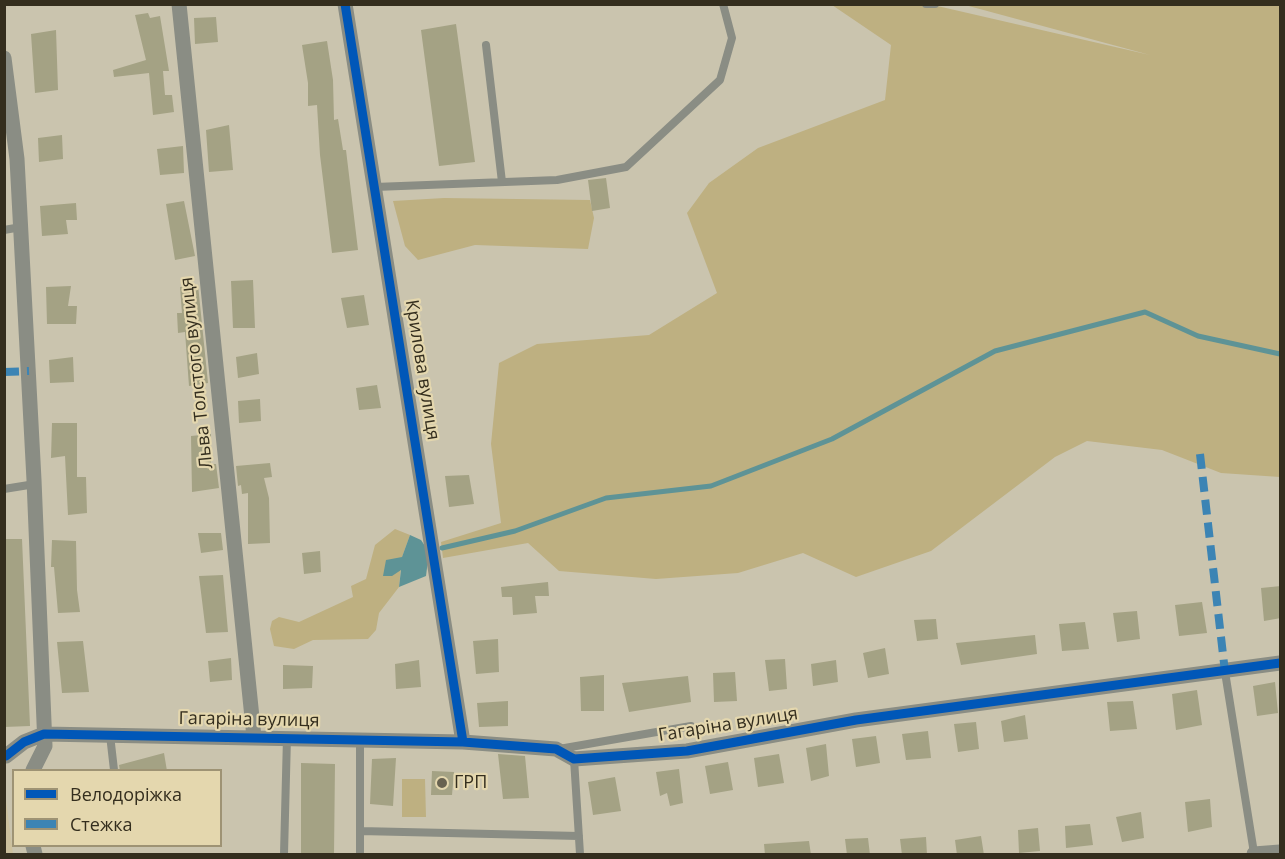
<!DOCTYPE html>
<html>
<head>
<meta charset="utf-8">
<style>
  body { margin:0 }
  #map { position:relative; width:1285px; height:859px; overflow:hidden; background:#cac4ae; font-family:"Open Sans",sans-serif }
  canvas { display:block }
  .frame { position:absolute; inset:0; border:6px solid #342e1e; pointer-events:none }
  .legend { position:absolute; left:12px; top:769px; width:210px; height:78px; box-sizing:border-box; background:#e4d7ae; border:2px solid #9e9374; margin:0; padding:8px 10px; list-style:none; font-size:18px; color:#342e1e }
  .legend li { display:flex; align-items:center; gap:12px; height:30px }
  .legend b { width:30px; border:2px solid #9e9374 }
</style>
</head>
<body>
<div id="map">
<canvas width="1285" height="859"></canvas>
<div class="frame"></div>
<ul class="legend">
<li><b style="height:8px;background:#0057b8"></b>Велодоріжка</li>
<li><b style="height:8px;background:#3c84b4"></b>Стежка</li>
</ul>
</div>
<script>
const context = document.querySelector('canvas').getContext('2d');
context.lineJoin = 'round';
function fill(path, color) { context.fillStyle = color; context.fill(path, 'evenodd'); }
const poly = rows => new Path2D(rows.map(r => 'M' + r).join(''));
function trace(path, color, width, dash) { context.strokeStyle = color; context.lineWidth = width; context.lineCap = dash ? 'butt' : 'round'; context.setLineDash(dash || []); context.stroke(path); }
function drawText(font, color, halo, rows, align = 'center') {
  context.font = font + ' "Open Sans",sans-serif'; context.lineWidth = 4.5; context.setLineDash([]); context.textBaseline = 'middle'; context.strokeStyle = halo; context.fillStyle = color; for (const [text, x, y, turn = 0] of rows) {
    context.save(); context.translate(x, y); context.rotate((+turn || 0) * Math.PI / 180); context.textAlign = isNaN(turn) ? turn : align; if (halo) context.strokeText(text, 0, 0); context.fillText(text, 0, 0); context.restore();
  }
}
const built = poly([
  [4,793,5,793,13,854,5,854]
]);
const green = poly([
  [832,5,933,5,1150,55,965,5,1280,5,1280,477,1221,473,1162,450,1087,441,1055,457,931,551,856,577,803,553,738,573,656,579,559,571,528,543,443,558,441,542,501,523,491,444,499,363,537,344,649,335,717,293,687,213,709,183,758,148,885,100,891,45],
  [444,198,590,200,594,218,588,249,475,245,418,260,405,246,393,201],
  [395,529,410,535,402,557,399,587,379,613,376,630,368,639,313,640,294,649,274,646,270,629,272,621,279,617,299,622,353,597,351,586,366,579,375,545],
  [402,779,425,779,426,817,402,817]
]);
const water = poly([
  [410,535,421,540,429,552,426,576,399,587,401,570,392,576,383,576,386,560,402,557]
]);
const stream = poly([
  [442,548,515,531,606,498,711,486,832,439,995,351,1145,312,1198,336,1280,354]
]);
const building = poly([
  [148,13,150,18,160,16,169,71,163,71,165,95,172,95,174,112,153,115,149,73,114,77,113,70,146,60,135,15],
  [216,17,218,42,195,44,194,18],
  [456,24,475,162,439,166,421,30],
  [56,30,58,90,35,93,31,34],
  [327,41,333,80,334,120,338,119,343,150,346,150,358,250,332,253,320,155,317,105,308,106,308,83,302,45],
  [229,125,233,170,209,172,206,130],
  [62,135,63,159,39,162,38,138],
  [183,146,184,173,160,175,157,149],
  [606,178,610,208,592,211,588,180],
  [184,201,195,256,175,260,166,204],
  [76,203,77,220,66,220,68,234,42,236,40,206],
  [253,280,255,328,233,328,231,281],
  [198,285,208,383,189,386,185,332,178,333,177,313,182,313,180,287],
  [71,286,68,306,77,306,76,324,47,324,46,287],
  [364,295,369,325,347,328,341,298],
  [257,353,259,374,238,378,236,357],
  [73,357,74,382,50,383,49,360],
  [377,385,381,408,359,410,356,388],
  [260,399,261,421,239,423,238,401],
  [52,423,77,423,77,477,86,477,87,513,68,515,65,456,51,458],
  [211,434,211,464,216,464,219,488,192,492,191,436],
  [270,463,272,477,264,478,269,498,270,543,248,544,248,493,242,494,241,485,238,486,236,466],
  [469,475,474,504,449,507,445,476],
  [198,533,221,533,223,550,201,553],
  [4,539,22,539,30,726,4,727],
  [52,540,76,541,77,590,80,612,58,613,54,567,51,567],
  [320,551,321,572,304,574,302,553],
  [223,575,228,632,206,633,199,576],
  [548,582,549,596,535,596,537,613,513,615,512,597,502,597,501,587],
  [1281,586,1281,618,1264,621,1261,588],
  [1202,602,1207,633,1179,636,1175,605],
  [1137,611,1140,639,1117,642,1113,613],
  [936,619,938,639,917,641,914,620],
  [1085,622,1089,649,1062,651,1059,624],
  [1035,635,1037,654,961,665,956,643],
  [498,639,499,672,476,674,473,641],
  [83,641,89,692,62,693,57,642],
  [885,648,889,674,868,678,863,653],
  [231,658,232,680,210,682,208,661],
  [785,659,787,689,769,691,765,660],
  [419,660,421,687,396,689,395,664],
  [836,660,838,682,813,686,811,664],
  [283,665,313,666,312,688,283,689],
  [735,672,737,701,714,702,713,673],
  [604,675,604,711,581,711,580,677],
  [688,676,691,702,629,712,622,683],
  [1275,682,1278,713,1257,716,1253,686],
  [1197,690,1202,725,1176,730,1172,694],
  [508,701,508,726,479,727,477,703],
  [1133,701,1137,729,1110,731,1107,702],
  [1025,715,1028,739,1004,742,1001,721],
  [976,722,979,749,958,752,954,724],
  [928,731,931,758,906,760,902,734],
  [876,736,880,763,856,767,852,739],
  [826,744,829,776,811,781,806,748],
  [164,753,167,771,120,771,119,765],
  [498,754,525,756,529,798,503,799],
  [779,754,784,783,758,787,754,758],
  [396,758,393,806,370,804,372,759],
  [728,762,733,790,710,794,705,766],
  [301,763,335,764,334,855,301,855],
  [679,769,683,803,670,806,667,793,660,796,656,772],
  [432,771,454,772,452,795,431,795],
  [615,777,621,811,593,815,588,782],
  [1210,799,1212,827,1188,832,1185,802],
  [1141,812,1144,838,1122,842,1116,817],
  [1090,824,1093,845,1066,848,1065,826],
  [1038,828,1040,851,1019,853,1018,830],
  [981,836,984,855,957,855,955,840],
  [926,837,927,855,902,855,900,839],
  [868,838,870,855,847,855,845,839],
  [809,841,811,855,765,855,764,844]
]);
const lane = poly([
  [926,4,935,4],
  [486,45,502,182],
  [375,187,557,180,626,167,720,80,732,38,723,4],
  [4,230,21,227],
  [4,489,35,484],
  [1225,672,1254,853],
  [110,735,114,770],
  [360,739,360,854],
  [559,749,691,726],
  [574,759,580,854],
  [360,831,579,836],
  [284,854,287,737]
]);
const street = poly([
  [179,4,254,737],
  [345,4,463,742],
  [4,58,17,159,34,480,45,746,33,770],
  [6,756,24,742,44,734,463,742,556,749,574,759,687,751,856,720,1280,663],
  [33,846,35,854],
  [1254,854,1280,852]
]);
const quiet = poly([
  [4,372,29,371],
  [1200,454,1225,672]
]);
const cycleway = poly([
  [345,4,463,742],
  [6,756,24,742,44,734,463,742,556,749,574,759,687,751,856,720,1280,663]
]);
const markers = [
  [442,783,6,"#686250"]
];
const streetNames = [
  ["Крилова вулиця",422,370,81],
  ["Льва Толстого вулиця",197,373,-96],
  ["Гагаріна вулиця",249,720,1],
  ["Гагаріна вулиця",728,725,-9]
];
const poiNames = [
  ["ГРП",454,783]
];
fill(built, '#cdc19d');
fill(green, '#beb081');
fill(water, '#5e9396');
trace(stream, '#5e9396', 5);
fill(building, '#a4a284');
trace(lane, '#8a8d84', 8);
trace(street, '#8a8d84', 15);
trace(quiet, '#3c84b4', 8, [15, 8]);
trace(cycleway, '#0057b8', 9);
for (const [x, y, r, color] of markers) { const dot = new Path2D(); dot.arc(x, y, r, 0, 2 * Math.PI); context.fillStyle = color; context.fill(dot); trace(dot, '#e4d7ae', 2); }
drawText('18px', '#342e1e', '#e4d7ae', streetNames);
drawText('18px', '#342e1e', '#e4d7ae', poiNames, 'left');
</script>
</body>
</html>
